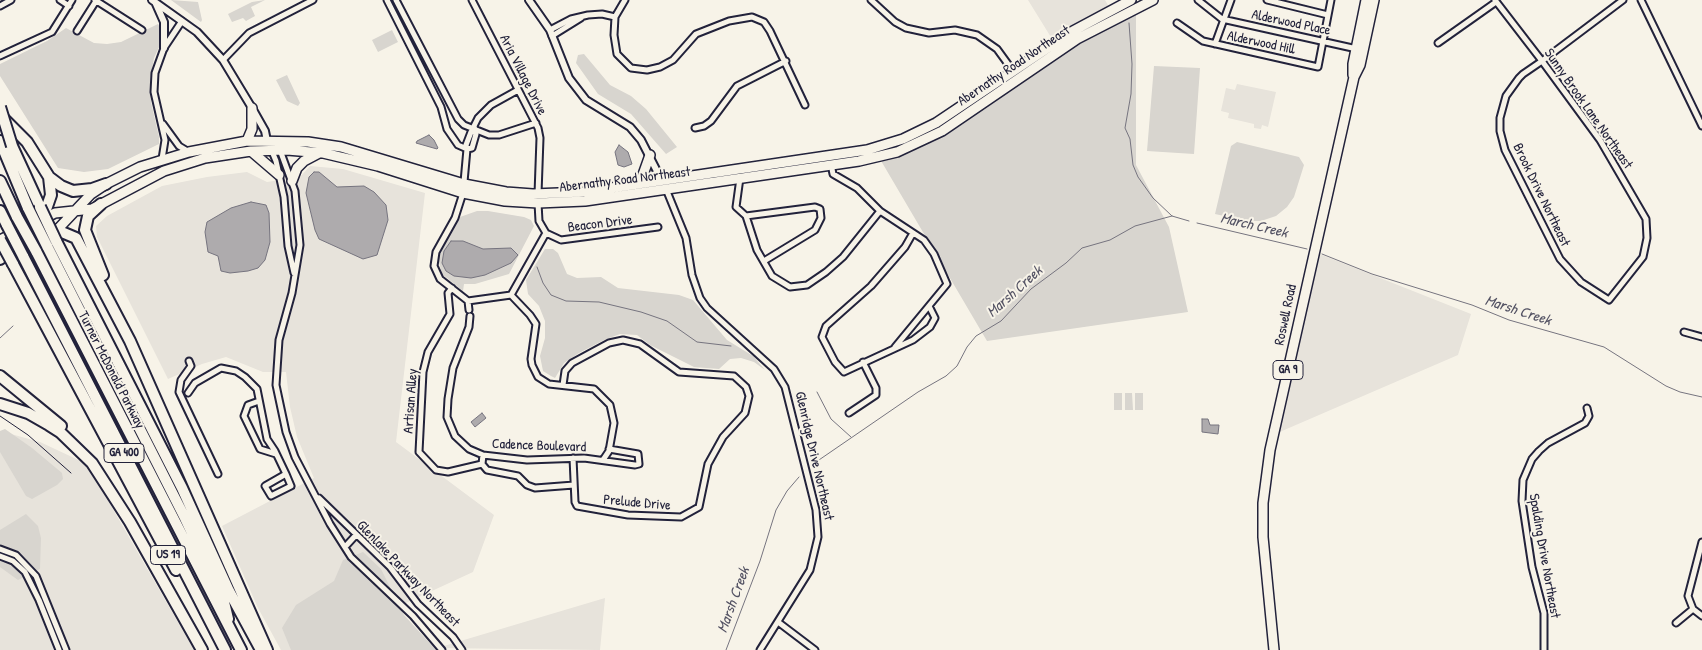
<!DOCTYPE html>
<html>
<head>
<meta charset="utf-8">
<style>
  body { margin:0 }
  canvas { display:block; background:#f7f3e8 }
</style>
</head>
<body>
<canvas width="1702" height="650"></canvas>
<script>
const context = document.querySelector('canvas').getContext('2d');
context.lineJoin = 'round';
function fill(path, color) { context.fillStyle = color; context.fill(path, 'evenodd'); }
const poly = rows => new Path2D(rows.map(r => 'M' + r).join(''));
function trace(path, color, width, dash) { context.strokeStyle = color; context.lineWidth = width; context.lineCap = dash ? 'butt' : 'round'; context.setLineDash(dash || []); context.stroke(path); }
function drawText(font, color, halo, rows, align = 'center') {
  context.font = font + ' "Patrick Hand",sans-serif'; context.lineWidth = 4; context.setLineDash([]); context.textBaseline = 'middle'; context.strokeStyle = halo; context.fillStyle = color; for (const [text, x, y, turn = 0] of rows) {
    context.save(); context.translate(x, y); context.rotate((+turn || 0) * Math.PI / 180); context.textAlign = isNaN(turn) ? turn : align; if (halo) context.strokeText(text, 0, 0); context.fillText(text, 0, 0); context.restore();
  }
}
const built = poly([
  [1028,0,1105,0,1113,14,1057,47],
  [1237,84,1276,92,1268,127,1262,125,1261,129,1254,128,1254,124,1228,118,1229,113,1221,111,1226,88,1235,90],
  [310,166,343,169,425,193,396,442,494,515,473,572,304,650,281,650,258,608,222,526,314,478,297,437,290,407,286,372,263,372,226,357,202,364,168,379,97,237,96,226,107,216,162,186,207,177,247,172,267,182,300,177],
  [1317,253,1471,314,1458,355,1275,434],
  [0,431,40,442,87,464,194,650,0,650],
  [605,598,600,650,437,648]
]);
const green = poly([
  [171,0,198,2,202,20,201,22],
  [265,0,251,7,255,16,246,21,243,18,232,22,228,14,252,2],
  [1136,1,1136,165,1169,227,1188,312,987,341,877,154,919,139,981,104,1019,73,1073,36],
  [158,24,162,31,161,43,154,58,150,80,151,102,159,137,159,144,108,169,84,172,58,168,0,76,0,64,47,41,66,28,94,43,107,44,121,42],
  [392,30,398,42,378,52,372,40],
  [584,54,610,85,631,96,646,109,677,147,666,154,631,114,598,94,576,63,578,55],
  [1154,66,1200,68,1194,154,1147,151],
  [287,75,300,103,298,106,287,101,276,80],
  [1237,142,1299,157,1304,165,1294,197,1287,207,1276,216,1261,221,1247,221,1215,214,1231,146],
  [488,211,524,217,531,220,534,226,509,274,475,284,464,284,463,291,442,274,438,258,440,248,460,217,477,211],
  [545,249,553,249,558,253,567,274,577,278,601,277,618,288,679,295,693,300,727,340,753,356,765,370,754,362,741,358,730,359,719,369,694,367,650,345,637,335,620,334,604,340,579,353,564,363,555,378,551,376,543,371,540,356,545,338,545,321,539,306,528,294,526,280],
  [1114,393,1122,393,1122,410,1114,410],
  [1125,393,1132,393,1133,410,1125,410],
  [1135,393,1143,393,1143,410,1135,410],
  [5,429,32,448,62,473,63,479,57,485,32,499,26,496,0,452,0,431],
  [26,514,38,526,41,538,40,569,18,580,0,567,0,530],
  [363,552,381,569,404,615,436,650,291,650,282,628,296,605,334,581,343,560]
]);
const water = poly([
  [429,135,434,140,438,148,437,149,416,143,417,141,429,135],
  [619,145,628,152,632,164,624,167,618,165,615,152,619,145],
  [314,172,319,172,337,187,364,186,374,192,386,205,388,220,377,255,363,259,319,239,315,230,306,193,309,177,314,172],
  [251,202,266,205,269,213,270,242,265,260,258,268,248,271,230,273,221,271,218,256,208,252,205,232,207,222,231,208,251,202],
  [451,241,463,241,483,249,511,248,518,255,511,263,485,275,471,278,454,276,446,271,442,263,444,251,451,241],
  [482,413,486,418,475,427,471,422,482,413],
  [1202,419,1208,419,1210,425,1219,425,1218,434,1202,432,1202,419]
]);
const stream = poly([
  [1129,23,1132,64,1131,94,1125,128,1130,139,1133,165,1138,177,1153,198,1172,216,1189,221],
  [1197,223,1307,249],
  [1322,254,1372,274,1472,305,1509,320,1604,347,1666,386,1680,392,1702,397],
  [537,267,543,283,551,295,566,301,599,302,641,312,667,321,697,342,731,346],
  [0,338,13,326],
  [817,392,831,419,851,437],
  [816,462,918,392,946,376,957,366,967,347,976,336,1001,321,1031,289,1066,263,1082,248,1110,240,1135,226,1172,216],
  [726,650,760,561,776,510,787,491,799,477]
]);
const minor = poly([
  [60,0,69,6],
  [95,0,142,30],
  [387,0,441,107,447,129,458,145,467,149,463,193,455,218,436,252,434,266,440,279,468,301,511,295],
  [396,0,458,119,464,125,489,135,499,135,536,123],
  [472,0,538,128,540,138,538,194],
  [625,0,615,17,614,35,617,54,631,68,647,70,660,67,673,60,696,34,729,21,752,17,764,22,770,31,805,105],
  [871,0,895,22,906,28,929,33,955,30,977,35,997,49,1013,71],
  [1198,0,1222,19,1357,49],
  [1267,0,1328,15],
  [1495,0,1542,61,1600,140,1646,219,1647,238,1643,257,1609,300,1581,282,1560,259,1505,150,1500,131,1500,118,1506,96,1519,78,1523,74,1542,61,1623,0],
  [1641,0,1702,126],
  [0,6,11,0],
  [1177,23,1203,41,1318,67,1331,0],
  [550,30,571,19,588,15,602,14,615,17],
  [77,31,96,1],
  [552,36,581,18],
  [1438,43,1496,2],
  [1215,44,1231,0],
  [0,56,52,32,72,0],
  [223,60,249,33,313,0],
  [163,124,179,146,189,152],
  [695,128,704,126,711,121,737,86,786,61],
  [475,131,471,132,466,145,467,149,472,148,476,134,474,126,478,118,491,105,518,90],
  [271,149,276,161,284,197,288,246,294,273],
  [280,150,295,191,300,245,292,293,279,340,276,385,286,432,295,457,330,524,351,557,413,616,442,650],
  [162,159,165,140,154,92,155,73,164,48,182,21],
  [831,164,833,174,857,188,880,211,924,240,934,254,947,284,895,347],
  [740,178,736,207,746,216,757,250,772,276,790,287,807,285,826,272,843,257,880,211],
  [666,189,686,238,692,275,700,298,707,308,774,369,785,387,816,510,818,537,810,570,760,650],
  [746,216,815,207,820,209,821,218,815,230,764,261],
  [546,233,561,240,658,227],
  [913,233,905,247,871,286,826,326,822,337,835,362,844,372,913,340,930,327,935,318,929,306],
  [452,288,448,293,450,314,428,352,423,372,419,452,436,470,448,472,482,464],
  [511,295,530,315,536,324,531,359,532,365,538,377,549,384,594,389,610,405,614,423,609,451,603,460],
  [511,295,546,233,539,221,538,203],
  [468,301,469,310],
  [470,316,469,327,453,368,448,399,447,417,455,436,469,449,483,455,527,460,584,458,635,465,639,464,638,454,609,449],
  [1684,332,1702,337],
  [189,361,191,366,181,380,179,392,218,474],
  [563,385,565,371,572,363,609,343,623,340,640,344,679,372,734,376,746,387,749,396,745,413,723,437,708,464,699,507,681,517,628,515,577,506,575,502,573,458],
  [188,393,195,383,221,368,236,371,245,377,257,389,267,439,275,451,286,474,291,486,271,496,265,486,286,474],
  [259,401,248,405,244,416,260,449,276,454],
  [849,413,876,395,876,388,863,362],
  [483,455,482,464,487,470,518,476,527,485,535,488,574,485],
  [319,498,390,567,418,604,453,637,462,650],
  [1702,542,1688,596,1693,609,1702,616],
  [345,547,356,535],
  [0,549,16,555,36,576,66,650],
  [0,556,13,561,25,572,39,600,59,650],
  [778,622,815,650],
  [1676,623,1693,609],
  [1544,650,1544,613,1532,567,1522,501,1523,480,1532,459,1539,451,1548,443,1585,423,1589,416,1587,408]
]);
const tertiary = poly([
  [152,0,197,32,223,60,252,108,265,131,267,141],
  [529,0,550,30,569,78,586,100,630,127,641,140,662,181],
  [156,4,164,22,164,48]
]);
const primary = poly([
  [1353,75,1353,64,1366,0],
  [247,141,252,129,252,108],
  [251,151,279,175],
  [292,181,297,168,304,161,321,152],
  [640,183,650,155],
  [0,240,55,213,92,209,164,171,205,158,251,151,287,150,323,153,378,166,463,193,505,201,538,203,585,201,859,161,897,152,942,131,1077,39,1153,0],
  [3,257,57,230,91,194,106,184,140,167,189,152,247,141,308,142,341,147,464,184,506,192,533,194,584,192,867,150,903,139,936,123,1073,31,1131,0],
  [1274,650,1263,537,1263,503,1270,450,1354,77,1360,65,1374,0]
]);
const motorway = poly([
  [2,117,27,142,49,177,51,195,43,218],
  [0,141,28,208],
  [12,146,40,207],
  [49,177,61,186,73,191,92,189,106,184],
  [0,181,17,217],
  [101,204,88,216,85,230,103,275],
  [0,211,7,225],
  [57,230,76,238,130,341,267,650],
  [56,241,182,488,229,591,261,650],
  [47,246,185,518,223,598,228,619],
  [36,251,241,650],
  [23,256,225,650],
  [0,259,2,257],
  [13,264,176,570],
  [0,376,61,426],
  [0,404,28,413,49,425,60,432,92,463,130,522,202,650]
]);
const rail = poly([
  [0,416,28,435,71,473]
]);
const motorwayBridge = poly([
  [0,107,12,146],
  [40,207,56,241],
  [28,208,47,246],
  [17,217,36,251],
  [7,225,23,256],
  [0,240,13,264]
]);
const shields = [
  [1288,370,30],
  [124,453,40],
  [168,555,35]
];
const shieldNames = [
  ["GA 9",1288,370],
  ["GA 400",124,453],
  ["US 19",168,555]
];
const streetNames = [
  ["Alderwood Place",1291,23,12],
  ["Alderwood Hill",1261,43,12],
  ["Abernathy Road Northeast",1014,66,-34],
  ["Aria Village Drive",523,75,63],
  ["Sunny Brook Lane Northeast",1588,109,55],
  ["Abernathy Road Northeast",625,180,-7],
  ["Brook Drive Northeast",1541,195,64],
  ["Beacon Drive",600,224,-7],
  ["Roswell Road",1286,315,-78],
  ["Turner McDonald Parkway",111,370,63],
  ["Artisan Alley",411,401,-86],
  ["Cadence Boulevard",539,446,2],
  ["Glenridge Drive Northeast",814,456,77],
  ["Prelude Drive",637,503,5],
  ["Spalding Drive Northeast",1544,556,80],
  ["Glenlake Parkway Northeast",408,574,46]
];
const waterNames = [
  ["March Creek",1254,226,13],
  ["Marsh Creek",1015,292,-42],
  ["Marsh Creek",1518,311,18],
  ["Marsh Creek",734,600,-70]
];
fill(built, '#e7e3db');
fill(green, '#d8d5cf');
fill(water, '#aeabad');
trace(water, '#76747f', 1);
trace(stream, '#76747f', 1);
trace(minor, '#22223b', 9);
trace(tertiary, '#22223b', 10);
trace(primary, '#22223b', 12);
trace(motorway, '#22223b', 14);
trace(minor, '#f7f3e8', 5);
trace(tertiary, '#f7f3e8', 6);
trace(primary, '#f7f3e8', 9);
trace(motorway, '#f7f3e8', 10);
trace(rail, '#22223b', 1);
trace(motorwayBridge, '#22223b', 14, []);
trace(motorwayBridge, '#f7f3e8', 10);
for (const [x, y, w] of shields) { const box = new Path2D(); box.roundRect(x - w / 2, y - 9.5, w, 19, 4); context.fillStyle = '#f7f3e8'; context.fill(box); trace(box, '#22223b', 1); }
drawText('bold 12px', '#22223b', null, shieldNames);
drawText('14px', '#22223b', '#f7f3e8', streetNames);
drawText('italic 15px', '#535263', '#f7f3e8', waterNames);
</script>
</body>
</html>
